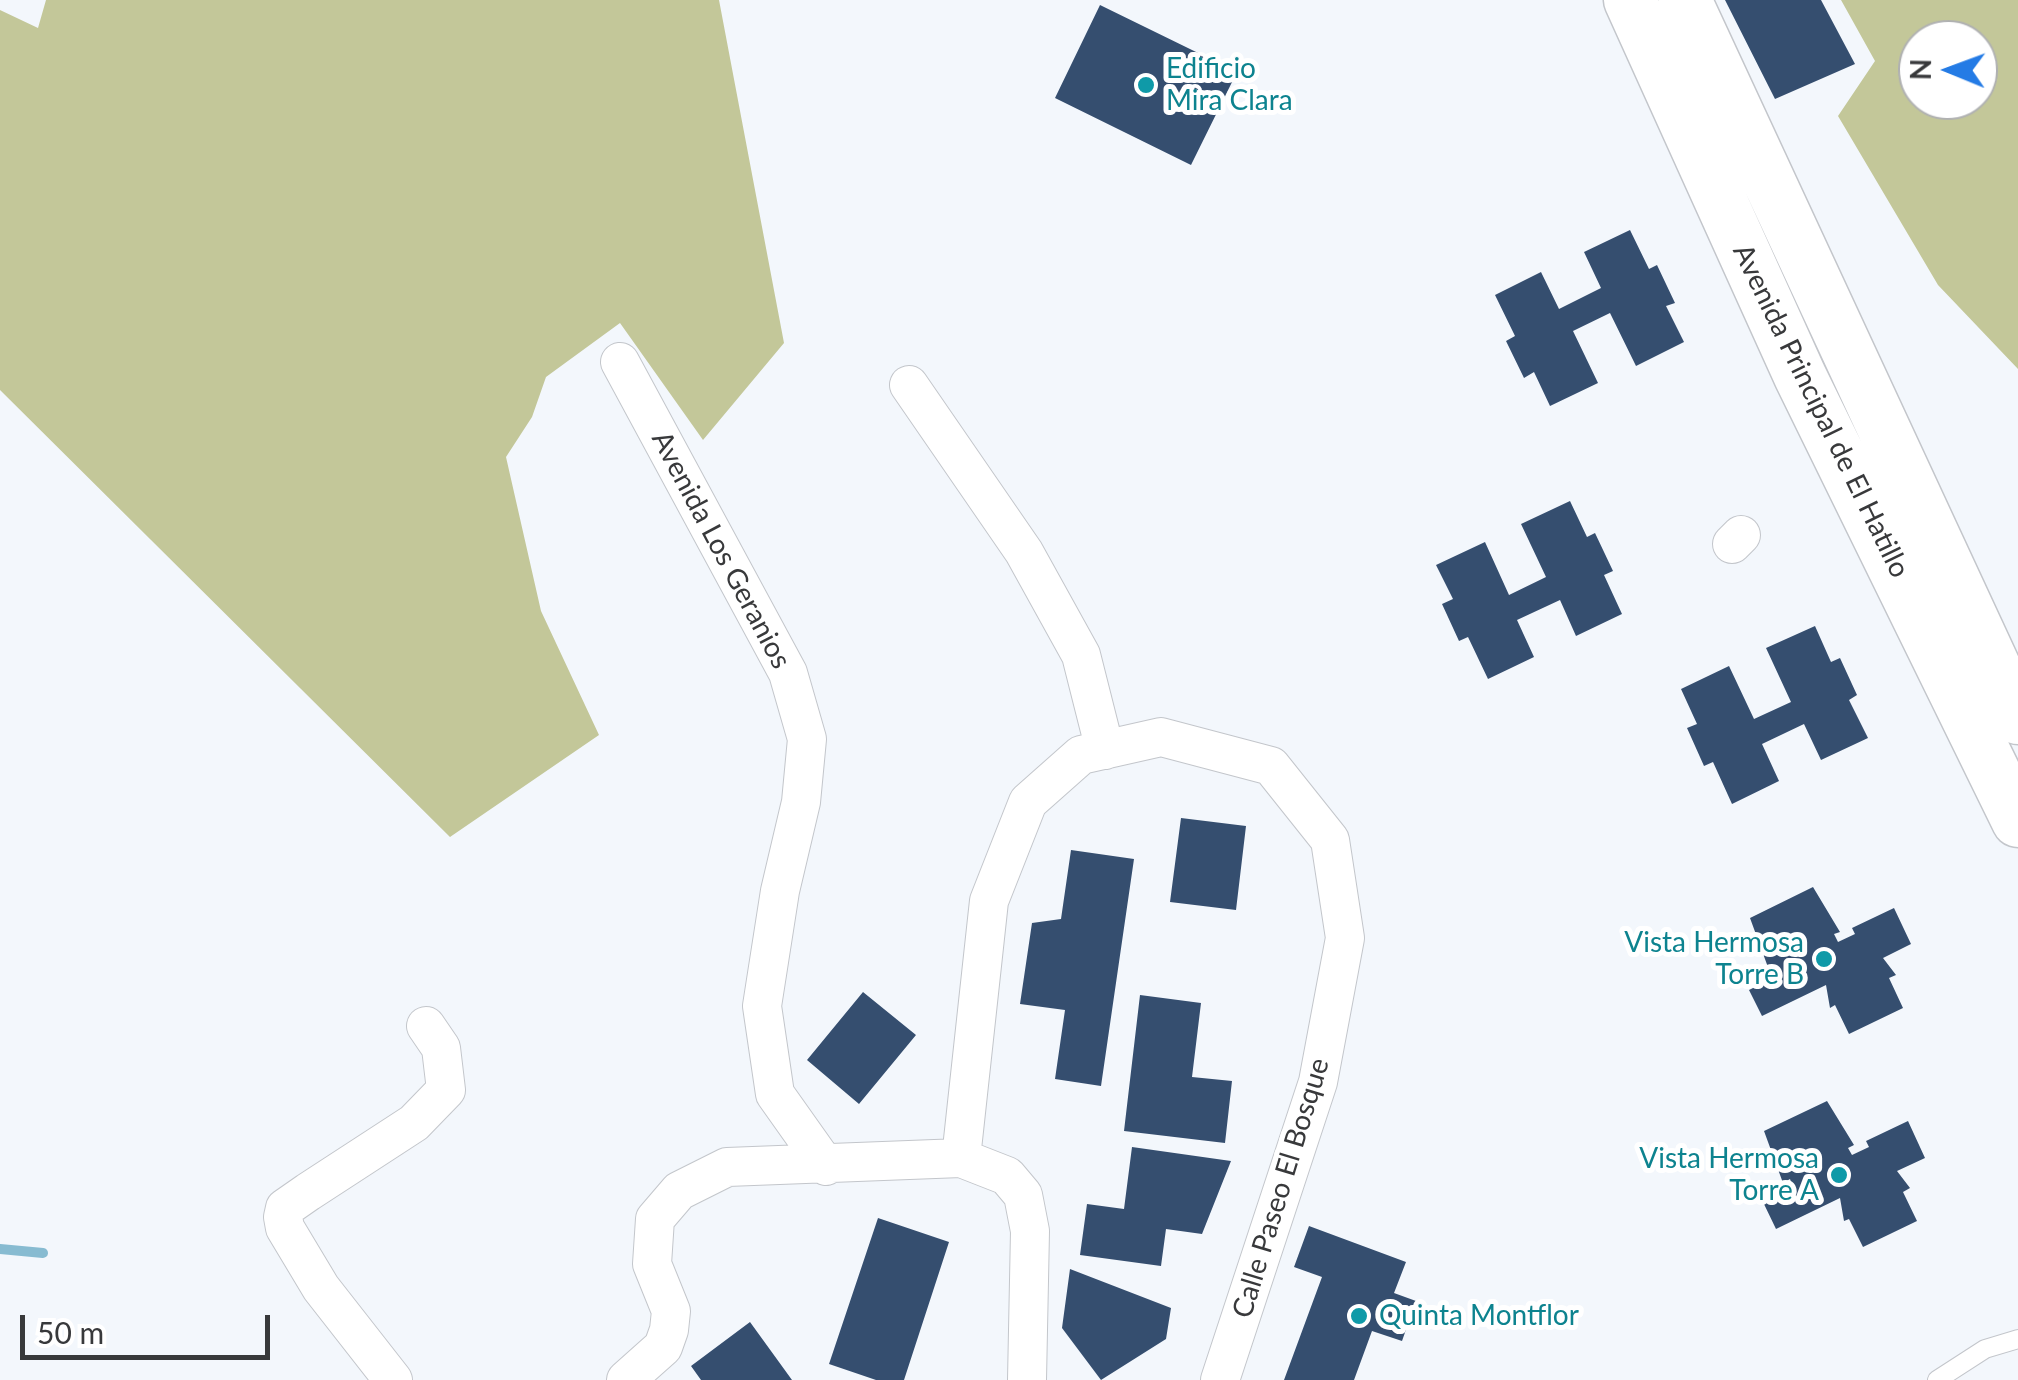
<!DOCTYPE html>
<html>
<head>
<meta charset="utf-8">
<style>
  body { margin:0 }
  #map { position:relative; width:2018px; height:1380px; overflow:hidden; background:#f3f7fc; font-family:Lato,sans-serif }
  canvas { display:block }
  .north { position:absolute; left:1898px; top:20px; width:100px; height:100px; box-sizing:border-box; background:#fff; border:2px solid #afb0b1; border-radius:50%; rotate:271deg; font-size:28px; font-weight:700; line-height:40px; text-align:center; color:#38393b }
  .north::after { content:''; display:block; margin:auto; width:35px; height:45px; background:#247be5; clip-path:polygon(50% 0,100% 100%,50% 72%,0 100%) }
  .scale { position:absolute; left:20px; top:1315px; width:250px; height:45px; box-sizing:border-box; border:5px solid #38393b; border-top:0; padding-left:12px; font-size:30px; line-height:35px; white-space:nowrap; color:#38393b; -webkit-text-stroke:8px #fff; paint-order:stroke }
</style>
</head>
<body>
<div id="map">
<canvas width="2018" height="1380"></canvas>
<div class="north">N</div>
<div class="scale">50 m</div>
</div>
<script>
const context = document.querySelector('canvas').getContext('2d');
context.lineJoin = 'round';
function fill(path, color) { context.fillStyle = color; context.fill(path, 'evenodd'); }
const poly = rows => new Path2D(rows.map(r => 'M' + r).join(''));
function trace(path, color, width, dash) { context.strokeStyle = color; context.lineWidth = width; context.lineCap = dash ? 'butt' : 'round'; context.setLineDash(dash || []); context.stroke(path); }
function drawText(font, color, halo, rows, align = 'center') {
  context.font = font + ' Lato,sans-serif'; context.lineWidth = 10; context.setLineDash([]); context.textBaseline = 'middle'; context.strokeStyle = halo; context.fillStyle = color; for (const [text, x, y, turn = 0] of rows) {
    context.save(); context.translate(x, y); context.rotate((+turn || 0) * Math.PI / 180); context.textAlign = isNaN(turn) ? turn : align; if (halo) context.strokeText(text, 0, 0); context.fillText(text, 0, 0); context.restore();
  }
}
const forest = poly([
  [46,0,719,0,784,343,703,440,620,323,546,377,532,417,506,457,541,611,599,735,450,837,0,390,0,10,38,28],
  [1841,0,2018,0,2018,369,1938,285,1838,116,1875,61],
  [1978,40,1978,100,1918,100,1918,40]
]);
const stream = poly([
  [0,1249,43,1253]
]);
const building = poly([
  [1725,0,1821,0,1855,64,1775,99],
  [1100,5,1237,72,1191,165,1055,98],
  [1630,230,1649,269,1657,265,1675,303,1666,306,1684,342,1636,366,1610,313,1573,331,1598,383,1550,406,1534,372,1524,378,1506,341,1515,336,1495,295,1541,272,1559,309,1601,288,1584,252],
  [1570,501,1587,537,1595,533,1613,571,1604,575,1622,614,1576,636,1560,600,1517,620,1534,657,1488,679,1468,637,1459,641,1442,604,1453,599,1436,565,1485,542,1509,595,1546,577,1521,524],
  [1815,626,1831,662,1840,658,1857,695,1849,700,1868,738,1821,760,1804,724,1762,744,1779,781,1732,804,1713,762,1704,766,1687,728,1697,724,1681,689,1729,666,1754,719,1791,702,1766,648],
  [1181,818,1246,826,1236,910,1170,902],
  [1071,850,1134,859,1101,1086,1055,1079,1065,1010,1020,1004,1032,923,1061,919],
  [1813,887,1840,932,1834,934,1838,942,1855,934,1852,928,1894,908,1911,944,1883,958,1896,975,1889,978,1903,1008,1849,1034,1835,1005,1830,1008,1826,985,1762,1016,1749,990,1779,975,1776,967,1769,970,1750,918],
  [863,992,916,1035,859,1104,807,1060],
  [1140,995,1201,1003,1192,1077,1232,1081,1225,1143,1124,1131],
  [1827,1101,1854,1145,1848,1148,1852,1155,1869,1147,1866,1141,1908,1121,1925,1158,1897,1171,1910,1188,1903,1192,1917,1221,1863,1247,1849,1219,1844,1221,1840,1198,1776,1229,1763,1202,1793,1188,1790,1179,1783,1183,1764,1131],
  [1132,1147,1231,1161,1202,1234,1166,1229,1161,1266,1080,1255,1087,1204,1124,1209],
  [878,1218,949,1242,904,1380,876,1380,829,1364],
  [1309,1226,1406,1262,1394,1293,1416,1301,1402,1341,1372,1331,1354,1380,1284,1380,1322,1277,1294,1267],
  [1070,1269,1171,1308,1166,1339,1101,1380,1062,1328],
  [750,1322,792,1380,701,1380,691,1366]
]);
const lane = poly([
  [1937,1380,1985,1349,2018,1339]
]);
const street = poly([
  [620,362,788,673,807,739,801,802,780,891,762,1006,775,1094,826,1166],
  [909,385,1024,552,1081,655,1105,750],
  [1732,544,1741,535],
  [961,1158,989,901,1028,802,1081,755,1161,737,1271,766,1330,840,1345,938,1318,1082,1220,1380],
  [393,1380,321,1288,285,1228,283,1217,285,1208,308,1192,414,1123,446,1090,441,1048,426,1026],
  [626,1380,663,1347,669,1330,671,1311,652,1264,655,1219,679,1191,727,1167,961,1158,1007,1176,1023,1195,1030,1231,1027,1380]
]);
const secondary = poly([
  [1630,0,1800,376,2018,821],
  [1685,0,2018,718]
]);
const markers = [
  [1146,85,10,"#0f9aa8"],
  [1824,959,10,"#0f9aa8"],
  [1839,1175,10,"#0f9aa8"],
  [1359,1316,10,"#0f9aa8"]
];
const cultureNames = [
  ["Edificio",1166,69],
  ["Mira Clara",1166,101],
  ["Vista Hermosa",1804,943,"right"],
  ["Torre B",1804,975,"right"],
  ["Vista Hermosa",1819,1159,"right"],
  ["Torre A",1819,1191,"right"],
  ["Quinta Montflor",1379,1316]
];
const streetNames = [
  ["Avenida Principal de El Hatillo",1821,411,64],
  ["Avenida Los Geranios",721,550,62],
  ["Calle Paseo El Bosque",1281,1188,-73]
];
fill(forest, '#c3c799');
trace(stream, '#87bbd1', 10);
fill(building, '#354e6f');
trace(lane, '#c3c6cb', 20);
trace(street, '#c3c6cb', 40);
trace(secondary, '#c3c6cb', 55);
trace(lane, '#fff', 18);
trace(street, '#fff', 38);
trace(secondary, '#fff', 52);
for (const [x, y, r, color] of markers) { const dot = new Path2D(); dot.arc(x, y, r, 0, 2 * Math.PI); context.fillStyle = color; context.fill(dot); trace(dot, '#fff', 4); }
drawText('28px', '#0d838f', '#fff', cultureNames, 'left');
drawText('28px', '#38393b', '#fff', streetNames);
</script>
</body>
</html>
